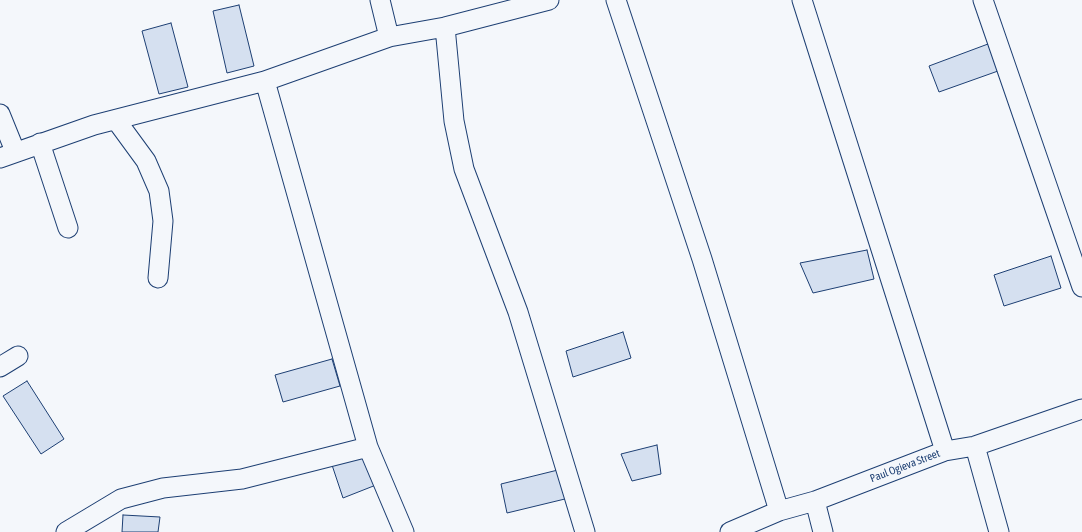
<!DOCTYPE html>
<html>
<head>
<meta charset="utf-8">
<style>
  body { margin:0 }
  canvas { display:block; background:#f4f7fb }
</style>
</head>
<body>
<canvas width="1082" height="532"></canvas>
<script>
const context = document.querySelector('canvas').getContext('2d');
context.lineJoin = 'round';
function fill(path, color) { context.fillStyle = color; context.fill(path, 'evenodd'); }
const poly = rows => new Path2D(rows.map(r => 'M' + r).join(''));
function trace(path, color, width, dash) { context.strokeStyle = color; context.lineWidth = width; context.lineCap = dash ? 'butt' : 'round'; context.setLineDash(dash || []); context.stroke(path); }
function drawText(font, color, halo, rows, align = 'center') {
  context.font = font + ' "Asap Condensed",sans-serif'; context.lineWidth = 3; context.setLineDash([]); context.textBaseline = 'middle'; context.strokeStyle = halo; context.fillStyle = color; for (const [text, x, y, turn = 0] of rows) {
    context.save(); context.translate(x, y); context.rotate((+turn || 0) * Math.PI / 180); context.textAlign = isNaN(turn) ? turn : align; if (halo) context.strokeText(text, 0, 0); context.fillText(text, 0, 0); context.restore();
  }
}
const building = poly([
  [239,5,254,66,227,73,213,11,239,5],
  [171,23,188,87,159,94,142,31,171,23],
  [988,44,998,71,939,92,929,66,988,44],
  [867,250,874,279,813,293,800,263,867,250],
  [1051,256,1061,288,1004,306,994,275,1051,256],
  [623,332,631,358,573,377,566,351,623,332],
  [332,359,340,386,283,402,275,375,332,359],
  [27,381,64,439,41,454,3,396,27,381],
  [657,445,661,474,632,481,621,454,657,445],
  [363,455,376,485,343,498,331,462,363,455],
  [562,469,569,498,507,513,501,484,562,469],
  [123,515,160,517,158,532,122,532,123,515]
]);
const minor = poly([
  [380,0,389,37],
  [616,0,702,259,779,511],
  [802,0,945,451],
  [983,0,1082,287],
  [445,27,454,121,464,169,518,312,585,532],
  [265,81,368,447,404,532],
  [0,114,15,151],
  [116,120,146,161,159,191,163,221,158,278],
  [40,143,68,228],
  [0,158,94,125,265,81,389,37,445,27,549,0],
  [0,367,18,356],
  [975,446,999,532],
  [815,501,823,532],
  [66,532,121,499,163,488,242,479,368,447],
  [730,532,779,511,815,501,945,451,975,446,1082,409]
]);
const streetNames = [
  ["Paul Ogieva Street",905,466,-21]
];
fill(building, '#d5e0f0');
trace(building, '#1d3f73', 1);
trace(minor, '#1d3f73', 21);
trace(minor, '#f4f7fb', 19);
drawText('11px', '#1d3f73', '#f4f7fb', streetNames);
</script>
</body>
</html>
